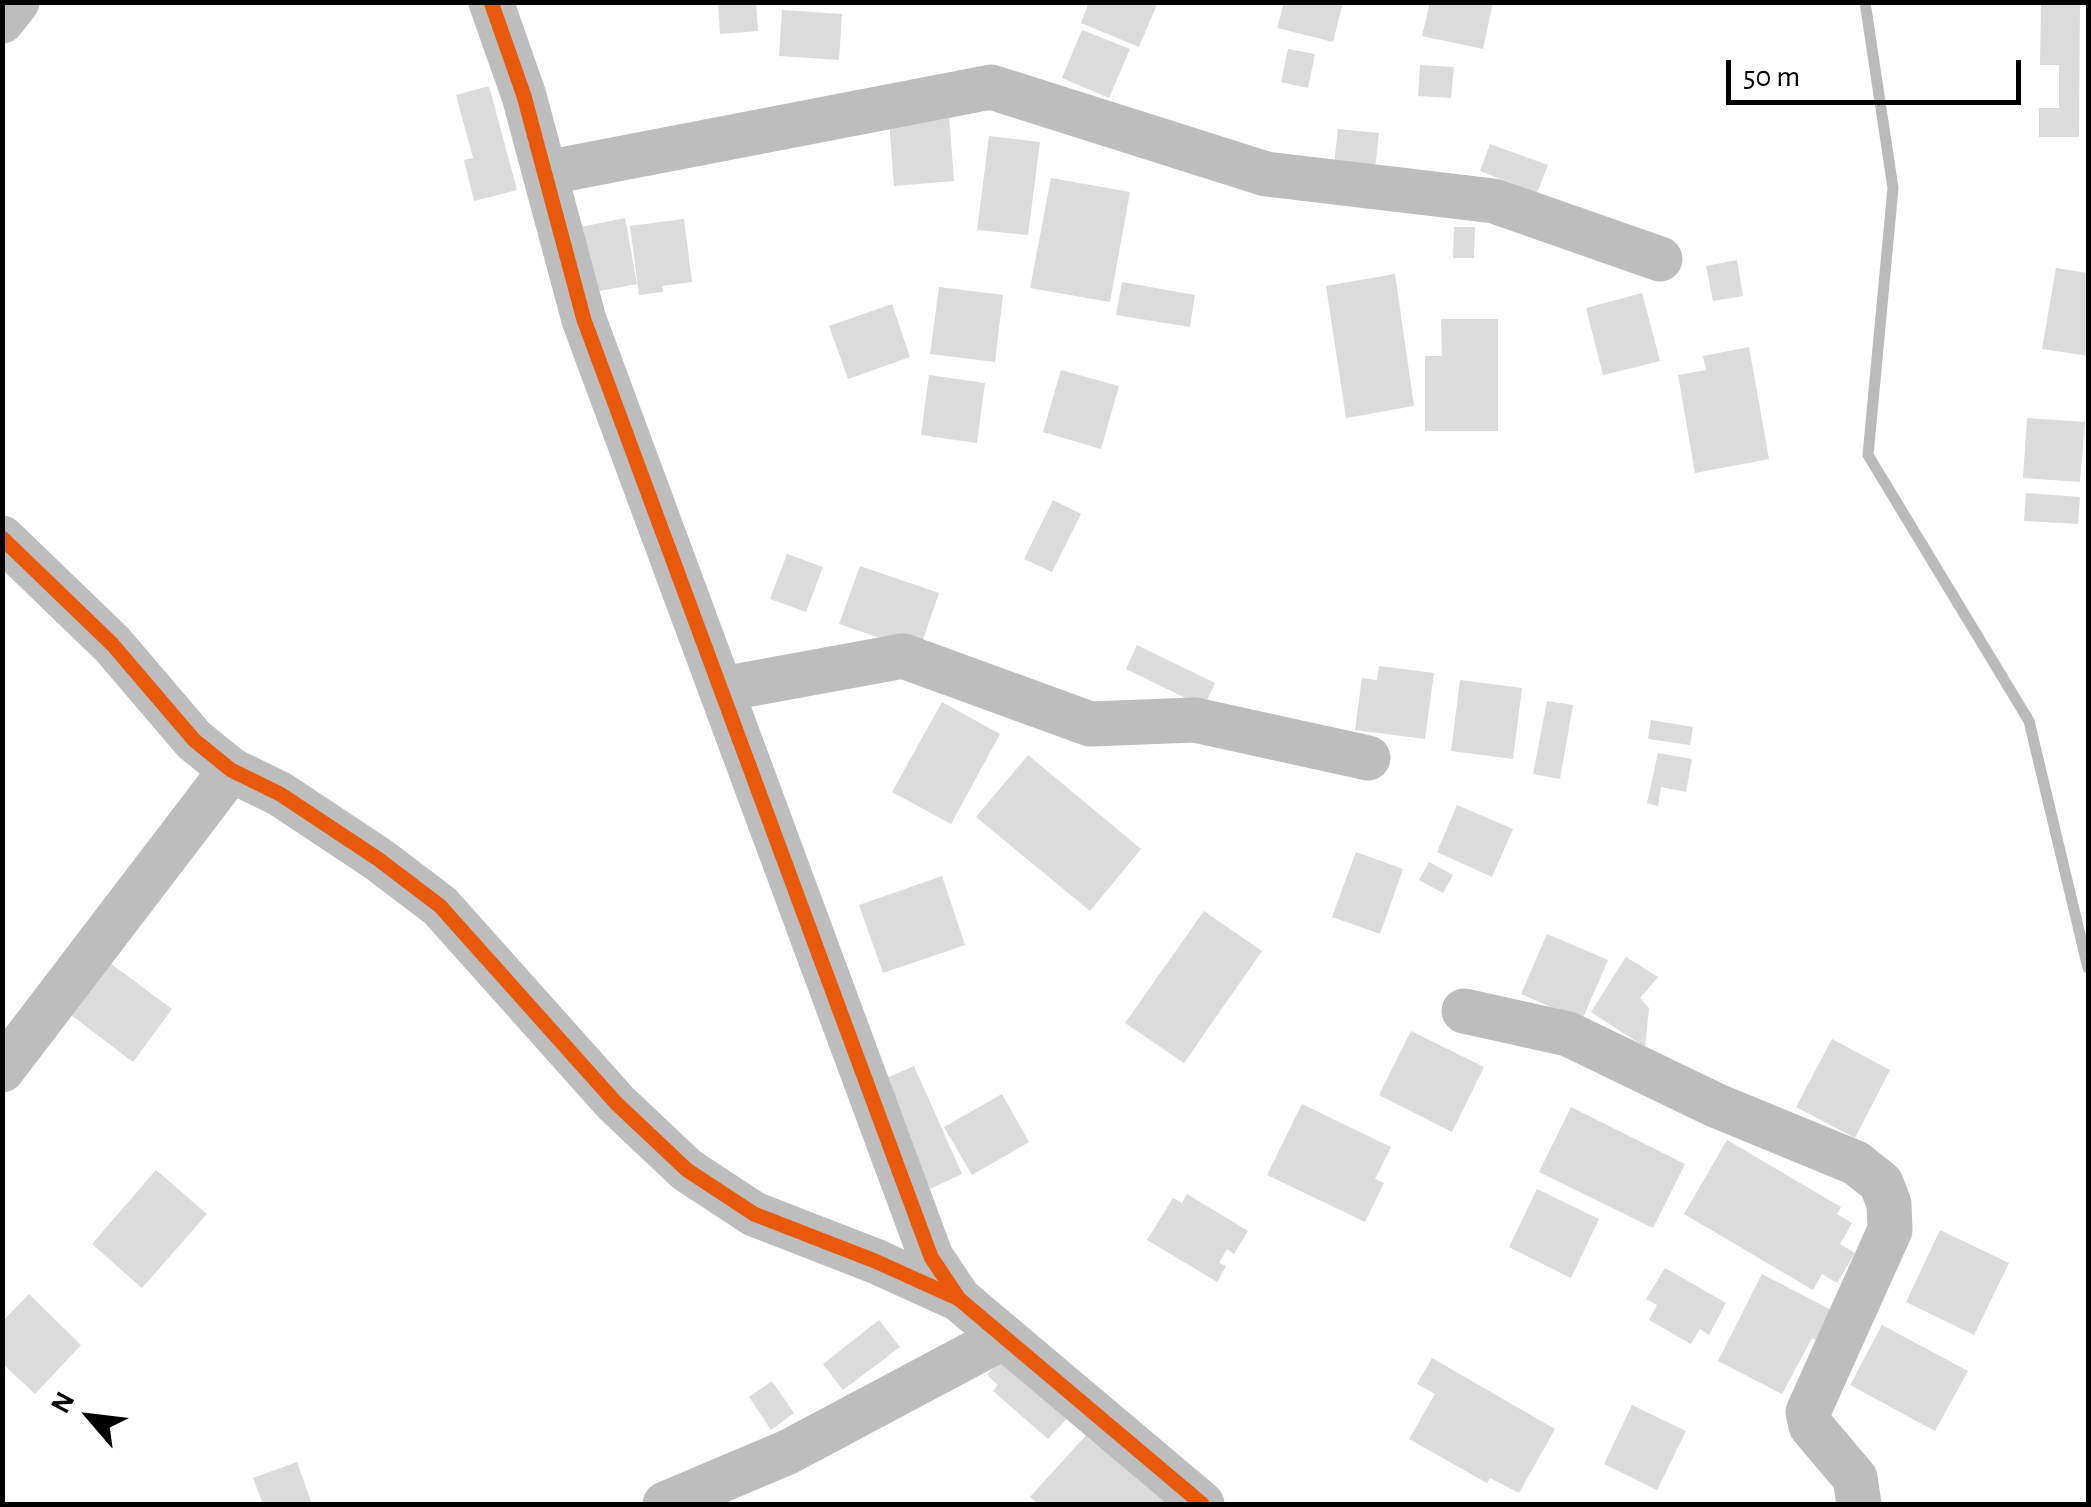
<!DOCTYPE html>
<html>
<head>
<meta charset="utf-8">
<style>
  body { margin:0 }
  #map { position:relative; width:2091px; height:1507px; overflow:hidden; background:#fff; font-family:"Alegreya Sans",sans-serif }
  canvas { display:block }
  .frame { position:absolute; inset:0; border:5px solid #000; pointer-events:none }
  .north { position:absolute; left:40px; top:1367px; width:100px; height:100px; -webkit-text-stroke:8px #fff; paint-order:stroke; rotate:298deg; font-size:28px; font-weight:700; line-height:40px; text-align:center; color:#000 }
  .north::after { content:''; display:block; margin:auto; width:35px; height:45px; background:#000; clip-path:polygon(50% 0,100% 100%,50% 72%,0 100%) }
  .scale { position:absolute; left:1726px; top:60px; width:295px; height:45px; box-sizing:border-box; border:5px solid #000; border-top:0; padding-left:12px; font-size:30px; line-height:35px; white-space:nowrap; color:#000; -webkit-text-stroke:8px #fff; paint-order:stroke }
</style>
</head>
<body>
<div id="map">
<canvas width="2091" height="1507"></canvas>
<div class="frame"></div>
<div class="north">N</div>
<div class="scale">50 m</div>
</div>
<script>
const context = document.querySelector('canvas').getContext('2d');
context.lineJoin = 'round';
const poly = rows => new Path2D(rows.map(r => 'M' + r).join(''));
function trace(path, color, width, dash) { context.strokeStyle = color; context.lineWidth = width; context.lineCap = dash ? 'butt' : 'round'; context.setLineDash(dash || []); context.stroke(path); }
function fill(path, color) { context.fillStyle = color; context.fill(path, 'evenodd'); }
const stream = poly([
  [1865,2,1893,188,1868,455,2029,721,2088,968]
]);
const building = poly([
  [718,2,756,2,758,31,720,34],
  [1089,2,1158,2,1139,47,1081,23],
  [1284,2,1343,2,1333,42,1277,28],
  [1430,2,1493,2,1483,49,1422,36],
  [2041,2,2080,2,2079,137,2039,137,2039,108,2059,108,2059,65,2040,65],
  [782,10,842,14,839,60,779,56],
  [1082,30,1130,49,1109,98,1062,78],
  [1288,49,1315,54,1308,88,1281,82],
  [1420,65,1454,67,1451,98,1418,96],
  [489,86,517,190,474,201,464,160,473,158,456,95],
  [949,115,954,181,894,186,889,120],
  [1338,129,1379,133,1375,169,1334,164],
  [989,136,1040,142,1028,235,977,230],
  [1490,144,1548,165,1537,193,1480,171],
  [1051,178,1130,192,1110,302,1030,288],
  [625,218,637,284,588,293,576,228],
  [684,219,692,282,662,286,663,292,639,295,630,226],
  [1454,227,1475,227,1474,258,1453,258],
  [1737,260,1743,296,1713,301,1706,266],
  [2056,268,2088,273,2088,356,2042,349],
  [1395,274,1414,406,1346,418,1326,286],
  [1122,282,1195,295,1190,327,1116,315],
  [939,287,1003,295,995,362,930,354],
  [1642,293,1660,361,1603,375,1586,308],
  [892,304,910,357,848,379,829,326],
  [1441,319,1498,319,1498,431,1425,431,1425,356,1442,356],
  [1749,347,1769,459,1695,473,1678,375,1706,370,1703,356],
  [1061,370,1119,386,1101,449,1043,432],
  [929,375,985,383,977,443,921,435],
  [2027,418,2085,422,2080,482,2023,478],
  [2026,493,2080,497,2078,524,2024,521],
  [1053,500,1081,514,1052,572,1024,559],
  [787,554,823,567,806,612,770,599],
  [860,566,939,593,919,651,839,624],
  [1137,645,1215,683,1204,707,1126,669],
  [1379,666,1434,673,1425,739,1355,730,1362,678,1377,680],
  [1460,680,1522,688,1513,759,1451,751],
  [1547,701,1573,705,1560,779,1533,774],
  [942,702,1000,734,951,824,892,792],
  [1651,720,1693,727,1690,745,1648,739],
  [1658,753,1692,759,1686,792,1661,787,1658,806,1647,803],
  [1028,755,1141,849,1090,911,976,817],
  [1457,805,1513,829,1492,877,1437,852],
  [1356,852,1403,869,1380,934,1332,917],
  [1429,862,1453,875,1443,893,1419,880],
  [942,876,965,945,883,973,859,905],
  [1204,911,1262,951,1184,1063,1125,1023],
  [1547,934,1608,960,1579,1027,1553,1008,1521,994],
  [1626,957,1658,977,1640,998,1649,1008,1645,1047,1591,1012],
  [110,963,172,1009,133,1062,71,1015],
  [1411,1031,1484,1067,1452,1132,1379,1095],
  [1832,1039,1890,1070,1855,1138,1796,1107],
  [914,1066,962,1174,930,1189,882,1080],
  [1002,1094,1029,1142,972,1175,944,1127],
  [1302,1104,1391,1147,1375,1179,1384,1183,1365,1222,1267,1175],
  [1571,1107,1685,1164,1653,1228,1539,1172],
  [1727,1140,1841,1207,1837,1214,1852,1223,1840,1244,1855,1253,1837,1283,1822,1274,1813,1290,1684,1214],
  [156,1170,207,1214,142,1288,92,1244],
  [1537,1189,1599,1219,1571,1278,1509,1247],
  [1187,1194,1248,1231,1234,1254,1227,1249,1219,1263,1226,1266,1217,1282,1147,1240,1173,1198,1182,1203],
  [1940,1230,2009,1263,1974,1335,1906,1302],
  [1665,1268,1726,1303,1709,1335,1700,1329,1691,1344,1649,1320,1657,1305,1646,1299],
  [1762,1274,1833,1311,1818,1341,1812,1338,1782,1394,1718,1361],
  [29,1294,81,1345,35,1394,2,1363,2,1322],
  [879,1320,900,1347,843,1390,823,1364],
  [1882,1325,1968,1371,1935,1431,1850,1385],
  [1009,1350,1075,1410,1048,1439,993,1391,998,1385,987,1375],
  [1432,1358,1555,1429,1519,1493,1490,1478,1487,1483,1409,1439,1435,1394,1417,1384],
  [772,1381,794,1413,771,1430,749,1397],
  [1632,1405,1686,1431,1657,1490,1604,1464],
  [1088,1433,1168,1504,1039,1504,1030,1497],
  [297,1462,312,1504,263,1504,253,1478]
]);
const street = poly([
  [491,2,524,96,584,320,931,1257,959,1299,1202,1504],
  [2,21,17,2],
  [545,173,991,87,1266,174,1494,201,1660,259],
  [2,538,112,644,194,740,231,770,280,794,378,859,440,906,616,1103,687,1170,754,1214,875,1261,959,1299],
  [723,689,903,656,1090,724,1195,720,1368,758],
  [1464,1011,1568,1034,1715,1105,1856,1163,1881,1183,1889,1204,1890,1230,1808,1412,1811,1426,1855,1478,1859,1504],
  [2,1070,231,770],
  [665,1504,788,1452,1004,1337]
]);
const cycleway = poly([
  [491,2,524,96,584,320,931,1257,959,1299,1202,1504],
  [2,538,112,644,194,740,231,770,280,794,378,859,440,906,616,1103,687,1170,754,1214,875,1261,959,1299]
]);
trace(stream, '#bababa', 11);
fill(building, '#dbdbdb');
trace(street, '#bdbdbd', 45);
trace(cycleway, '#e8590c', 15);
</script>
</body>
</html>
